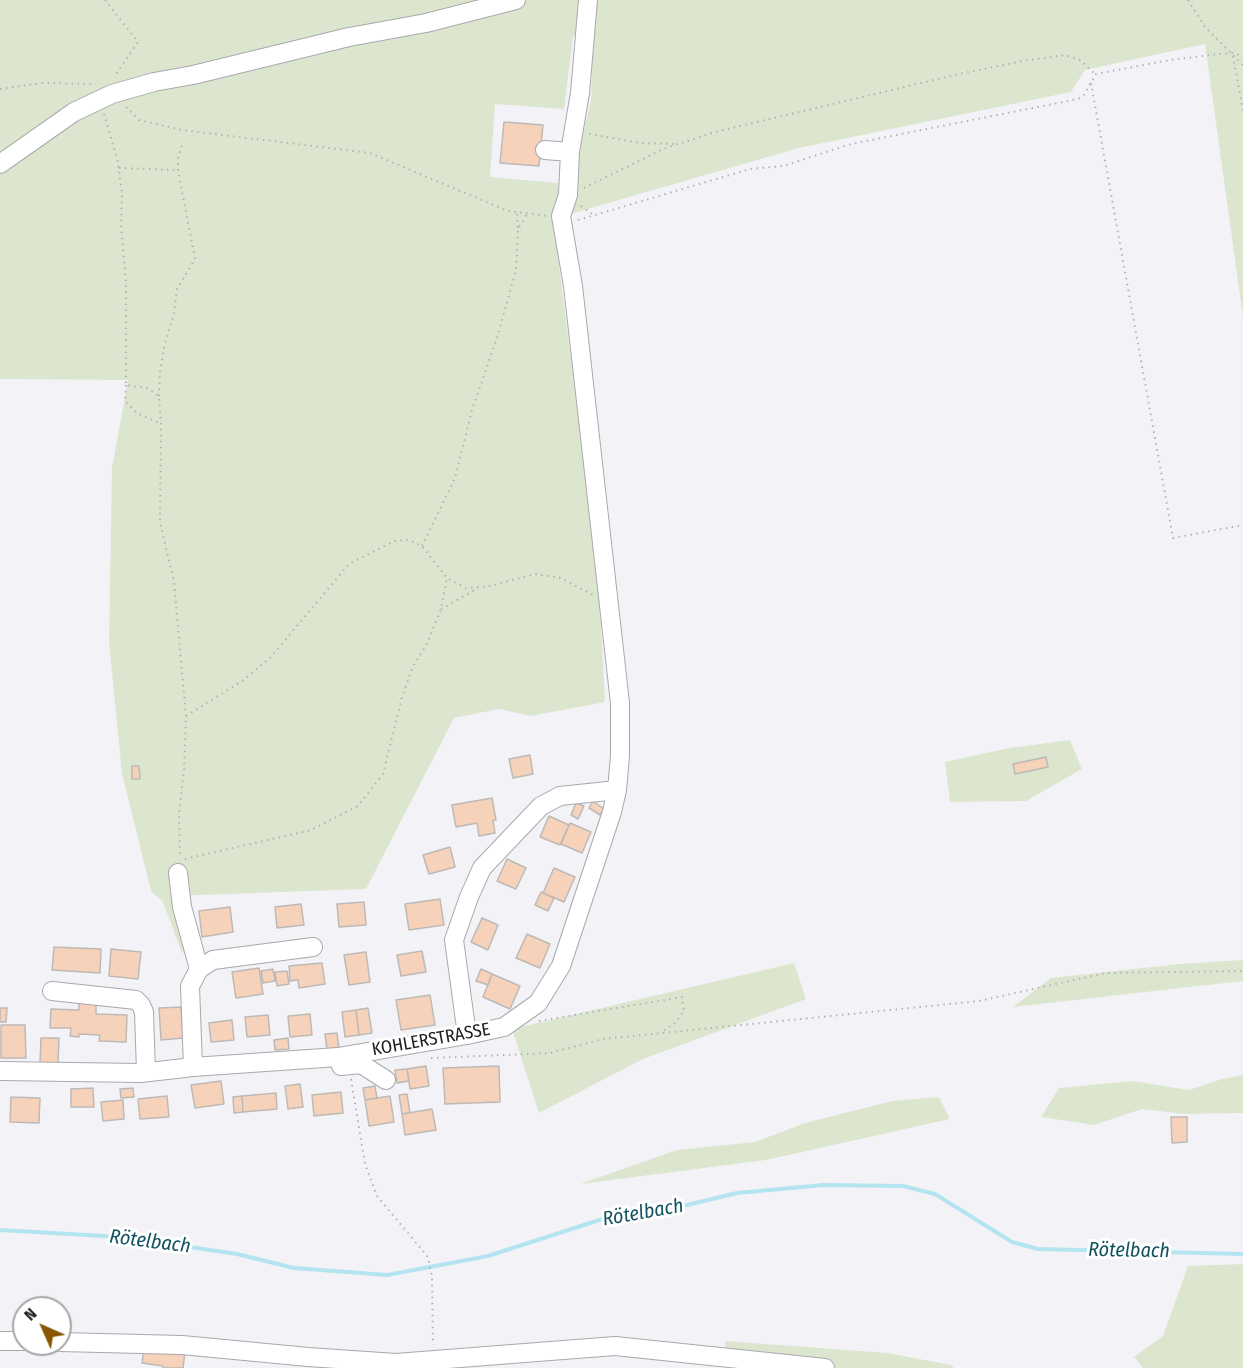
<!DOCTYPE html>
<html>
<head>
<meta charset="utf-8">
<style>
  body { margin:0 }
  #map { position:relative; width:1243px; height:1368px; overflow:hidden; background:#f3f3f7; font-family:"Fira Sans Condensed",sans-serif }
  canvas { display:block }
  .north { position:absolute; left:12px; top:1296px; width:60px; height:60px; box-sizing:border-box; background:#fff; border:2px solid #a6a6a7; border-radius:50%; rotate:315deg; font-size:16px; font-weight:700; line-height:24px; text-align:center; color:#202022 }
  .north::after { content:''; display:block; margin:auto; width:21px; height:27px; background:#885600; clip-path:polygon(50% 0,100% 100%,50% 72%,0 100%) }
</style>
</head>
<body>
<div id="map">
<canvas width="1243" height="1368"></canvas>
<div class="north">N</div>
</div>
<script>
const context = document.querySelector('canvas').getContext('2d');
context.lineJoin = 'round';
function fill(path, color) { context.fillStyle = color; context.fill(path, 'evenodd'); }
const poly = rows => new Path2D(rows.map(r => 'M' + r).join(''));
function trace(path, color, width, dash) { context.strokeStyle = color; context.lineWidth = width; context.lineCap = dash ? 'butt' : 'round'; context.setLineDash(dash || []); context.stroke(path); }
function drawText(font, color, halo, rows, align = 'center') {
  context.font = font + ' "Fira Sans Condensed",sans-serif'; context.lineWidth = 6; context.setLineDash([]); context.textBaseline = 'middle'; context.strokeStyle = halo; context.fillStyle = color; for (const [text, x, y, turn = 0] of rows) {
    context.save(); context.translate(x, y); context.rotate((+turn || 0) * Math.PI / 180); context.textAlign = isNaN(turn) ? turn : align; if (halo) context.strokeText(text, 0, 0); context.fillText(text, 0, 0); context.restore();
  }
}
const green = poly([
  [0,0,1243,0,1243,317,1205,44,1085,70,1071,92,799,148,553,219,598,568,605,702,531,716,499,709,454,718,366,889,171,896,176,923,186,952,182,953,163,902,151,891,122,774,109,642,112,468,128,380,0,379],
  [593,35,591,100,576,164,559,204,558,183,490,177,495,104,564,109,573,36],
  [1070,740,1082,769,1026,801,950,802,945,762,1009,748],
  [1243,960,1243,981,1013,1007,1051,978,1179,964],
  [794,963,806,999,643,1059,539,1113,512,1029],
  [1243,1075,1243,1113,1183,1114,1142,1109,1094,1125,1041,1117,1059,1088,1132,1081,1189,1090,1222,1079],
  [939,1097,950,1119,766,1160,580,1184,677,1150,755,1142,805,1123,892,1101],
  [1243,1264,1243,1368,1143,1368,1134,1357,1163,1336,1188,1266],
  [725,1341,887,1353,951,1365,954,1368,728,1368]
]);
const stream = poly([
  [0,1230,122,1237,237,1254,294,1268,387,1275,488,1256,621,1213,687,1205,737,1193,824,1185,903,1186,935,1194,1012,1242,1038,1249,1243,1254]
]);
const building = poly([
  [504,122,543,125,539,166,500,163,504,122],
  [530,755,533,774,513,778,509,759,530,755],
  [1046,757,1048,767,1015,774,1013,764,1046,757],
  [132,766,139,766,140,779,132,779,132,766],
  [492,798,496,820,493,820,495,833,479,836,477,823,456,827,452,805,492,798],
  [593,801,604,809,600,815,589,808,593,801],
  [576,803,584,806,578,819,571,815,576,803],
  [549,816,569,825,560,845,540,837,549,816],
  [570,823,591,832,582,853,561,844,570,823],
  [450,847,455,867,429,874,423,855,450,847],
  [507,859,526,868,516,889,497,881,507,859],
  [554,868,575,877,564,902,543,893,554,868],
  [541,892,554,898,548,911,535,905,541,892],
  [440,899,444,925,409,930,405,904,440,899],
  [364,902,366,925,339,927,337,904,364,902],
  [301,904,304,925,277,928,275,907,301,904],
  [230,907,233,932,202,937,199,911,230,907],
  [482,918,498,925,488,950,471,942,482,918],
  [527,934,550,944,540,968,516,958,527,934],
  [54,947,101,949,100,973,52,970,54,947],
  [111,949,141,952,138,979,109,976,111,949],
  [422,951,426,972,401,976,397,955,422,951],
  [366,952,370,982,349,985,344,955,366,952],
  [322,963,325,984,299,988,298,980,290,981,289,966,322,963],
  [259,968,263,994,236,998,232,972,259,968],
  [273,969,275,981,263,983,261,971,273,969],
  [481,969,492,974,488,985,476,981,481,969],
  [287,971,289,984,277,986,275,972,287,971],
  [492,974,520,986,510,1009,483,997,492,974],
  [430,995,435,1025,401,1030,396,1000,430,995],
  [79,1003,96,1004,96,1014,127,1015,126,1042,99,1041,100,1035,79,1034,79,1037,70,1036,71,1028,50,1028,51,1009,79,1010,79,1003],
  [181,1007,183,1038,161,1040,159,1008,181,1007],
  [0,1008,7,1008,6,1022,0,1022,0,1008],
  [368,1008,372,1033,359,1035,356,1010,368,1008],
  [356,1010,359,1035,345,1037,342,1012,356,1010],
  [310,1014,312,1035,290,1037,288,1016,310,1014],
  [268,1015,270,1035,247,1037,245,1017,268,1015],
  [232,1020,234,1040,211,1042,209,1023,232,1020],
  [1,1025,25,1025,26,1058,1,1058,1,1025],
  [337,1033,339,1049,327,1050,325,1034,337,1033],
  [41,1038,59,1038,58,1064,40,1063,41,1038],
  [288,1038,289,1049,275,1050,274,1040,288,1038],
  [426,1066,429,1086,410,1089,407,1069,426,1066],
  [499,1066,500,1102,445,1104,443,1068,499,1066],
  [407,1069,409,1081,397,1083,395,1070,407,1069],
  [221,1081,224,1104,195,1108,191,1085,221,1081],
  [300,1084,303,1107,288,1109,285,1086,300,1084],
  [375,1086,377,1098,365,1100,363,1088,375,1086],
  [93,1088,94,1107,71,1107,71,1089,93,1088],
  [133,1088,134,1097,121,1098,120,1089,133,1088],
  [341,1092,343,1113,314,1116,312,1095,341,1092],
  [276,1093,277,1109,243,1112,242,1096,276,1093],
  [407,1094,410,1113,402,1114,399,1095,407,1094],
  [167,1096,169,1117,140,1119,138,1099,167,1096],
  [242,1096,243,1112,234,1113,233,1097,242,1096],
  [390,1096,394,1122,369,1126,365,1100,390,1096],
  [11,1097,40,1098,39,1123,10,1122,11,1097],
  [123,1100,124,1119,103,1121,101,1102,123,1100],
  [432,1109,436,1130,405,1135,402,1114,432,1109],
  [1171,1117,1187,1117,1187,1142,1172,1143,1171,1117],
  [144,1348,185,1352,183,1368,163,1368,163,1366,142,1363,144,1348]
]);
const path = poly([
  [105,0,138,42,114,77],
  [1188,0,1205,27,1243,65],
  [1233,56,1243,111],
  [1091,83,1173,538,1243,525],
  [0,89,42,83,96,84],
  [126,107,139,120,182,130,370,153,508,211,547,216],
  [104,114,118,162,122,195,121,224,126,284,126,385,147,388,159,396,161,424,160,522,174,582,186,716,184,770,179,814,180,858],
  [589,134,641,143,676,144],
  [119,168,178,170],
  [584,188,663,149,715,132,959,74,1023,61,1065,55,1080,60,1095,74],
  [581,206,594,215],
  [517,214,518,229],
  [578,220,750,169,783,166,851,144,1078,99,1084,95,1096,74,1170,60,1219,54,1232,53,1243,56],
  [126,385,125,401,137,413,161,424],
  [159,396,160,372,164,348,174,313,177,289,195,259,178,170,178,158,182,145],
  [422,546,455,478,472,410,497,338,516,270,518,229,527,214],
  [441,609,478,588],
  [186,716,242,681,270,658,349,564,394,541,409,540,422,546,447,578,466,588,490,586,535,574,561,578,593,595],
  [185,859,311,830,358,806,383,774,402,697,413,666,426,646,441,609,447,578],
  [539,1021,682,997,684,1011,674,1024,660,1033],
  [431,1058,550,1053,603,1039,979,1001,1106,973,1243,971],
  [351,1079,365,1164,377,1196,428,1257,432,1277,433,1345]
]);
const minor = poly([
  [545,150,570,152],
  [0,164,74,112,112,94,154,82,193,75,349,37,426,23,516,0],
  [178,873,182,907,199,969],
  [52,991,136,1000,141,1005,144,1012,146,1072],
  [467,1035,454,940,469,897,482,868,541,806,560,796,617,790],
  [341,1066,361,1064,386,1080],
  [193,1067,190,986,199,969,213,960,313,947],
  [0,1071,141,1073,193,1067,338,1057,467,1035,504,1027,538,1003,561,966,612,812,617,790,620,756,620,703,573,286,561,216,568,195,570,152,580,93,588,0],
  [0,1341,24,1341],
  [60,1342,182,1345,308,1357,396,1363,615,1346,825,1368]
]);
const streetNames = [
  ["KOHLERSTRASSE",431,1040,-10]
];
const waterNames = [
  ["Rötelbach",643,1213,-10],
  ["Rötelbach",150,1242,7],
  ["Rötelbach",1129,1251,1]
];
fill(green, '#dce6cf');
trace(stream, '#b4e4ef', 4);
fill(building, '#f5d2b9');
trace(building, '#bdb9b6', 1.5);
trace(minor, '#a9a9ad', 20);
trace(path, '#b2b2b6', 2, [1.5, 4.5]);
trace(minor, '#fff', 18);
drawText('18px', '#202022', '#fff', streetNames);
drawText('italic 20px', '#10525f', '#fff', waterNames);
</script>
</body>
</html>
